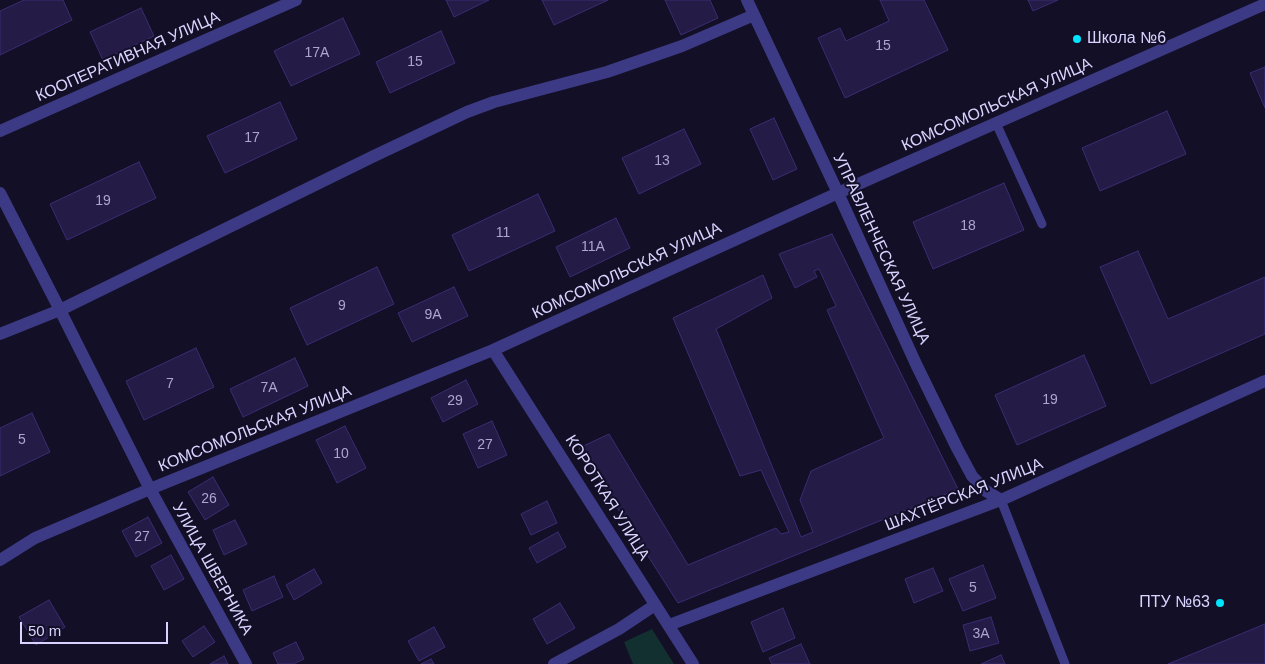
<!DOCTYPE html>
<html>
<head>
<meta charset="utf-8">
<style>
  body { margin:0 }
  #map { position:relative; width:1265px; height:664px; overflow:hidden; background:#130f26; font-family:Helvetica,sans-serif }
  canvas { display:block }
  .scale { position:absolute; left:20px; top:622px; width:148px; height:22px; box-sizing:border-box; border:2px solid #d9d4ff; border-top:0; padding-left:6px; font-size:15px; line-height:18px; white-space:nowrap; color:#d9d4ff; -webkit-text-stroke:4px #130f26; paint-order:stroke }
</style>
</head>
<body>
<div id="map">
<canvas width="1265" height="664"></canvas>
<div class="scale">50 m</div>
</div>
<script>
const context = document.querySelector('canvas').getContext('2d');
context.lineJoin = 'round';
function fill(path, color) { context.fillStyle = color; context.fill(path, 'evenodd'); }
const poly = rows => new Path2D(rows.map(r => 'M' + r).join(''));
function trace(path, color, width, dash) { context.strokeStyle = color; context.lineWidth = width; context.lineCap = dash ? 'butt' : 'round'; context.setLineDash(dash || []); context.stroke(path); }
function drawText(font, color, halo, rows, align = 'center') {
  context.font = font + ' Helvetica,sans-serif'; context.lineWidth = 4; context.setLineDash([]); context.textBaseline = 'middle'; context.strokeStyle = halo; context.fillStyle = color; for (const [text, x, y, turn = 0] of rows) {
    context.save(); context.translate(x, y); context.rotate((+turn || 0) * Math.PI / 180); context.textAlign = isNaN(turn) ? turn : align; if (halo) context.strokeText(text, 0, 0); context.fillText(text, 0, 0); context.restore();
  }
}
const green = poly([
  [652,629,674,664,633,664,624,642]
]);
const building = poly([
  [24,0,63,0,72,20,0,55,0,11,24,0],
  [446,0,489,0,454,17,446,0],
  [542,0,608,0,554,25,542,0],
  [665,0,710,0,718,18,681,35,665,0],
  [880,0,924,0,948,50,845,98,818,38,840,28,846,41,889,21,880,0],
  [1028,0,1058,0,1033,11,1028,0],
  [141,8,154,36,103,60,90,32,141,8],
  [343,18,360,54,291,86,274,51,343,18],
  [441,31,455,63,390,93,376,62,441,31],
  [1265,67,1265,108,1250,73,1265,67],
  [280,102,297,139,225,173,207,136,280,102],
  [1167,111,1186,154,1100,191,1082,148,1167,111],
  [774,118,797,169,773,180,750,129,774,118],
  [684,129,701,164,639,194,622,158,684,129],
  [139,162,156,198,67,240,50,204,139,162],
  [1004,183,1024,230,933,269,913,222,1004,183],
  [538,194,555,231,469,271,452,235,538,194],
  [616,218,630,248,570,277,556,247,616,218],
  [832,234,958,489,678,603,579,448,609,434,688,565,776,528,781,534,789,532,761,470,740,476,673,318,763,275,772,298,716,329,801,537,813,532,800,500,811,471,884,438,827,310,836,306,819,269,814,271,817,277,795,288,779,254,832,234],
  [1138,251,1168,319,1265,277,1265,334,1151,384,1100,267,1138,251],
  [377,267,394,304,307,345,290,308,377,267],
  [454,287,468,316,412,342,398,313,454,287],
  [196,348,214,387,144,420,126,381,196,348],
  [1084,355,1106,406,1017,445,995,395,1084,355],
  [295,358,308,386,243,417,230,389,295,358],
  [466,380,478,404,443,422,431,398,466,380],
  [32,413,50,452,0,476,0,428,32,413],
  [492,421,507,455,478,468,463,434,492,421],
  [345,426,366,468,337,483,316,440,345,426],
  [213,477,229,505,205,520,188,492,213,477],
  [547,501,557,523,531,535,521,514,547,501],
  [148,517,162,543,136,557,122,531,148,517],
  [235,520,247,544,224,555,213,530,235,520],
  [558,532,566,547,537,563,529,548,558,532],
  [171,555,184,579,164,590,151,566,171,555],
  [983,565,996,598,963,611,949,579,983,565],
  [933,568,943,591,914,603,905,579,933,568],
  [314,569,322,583,294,600,286,585,314,569],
  [274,576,283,597,252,611,243,590,274,576],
  [49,600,65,627,36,645,19,617,49,600],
  [560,603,575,628,547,644,533,619,560,603],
  [783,608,795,638,763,652,751,622,783,608],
  [991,617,999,643,970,651,963,625,991,617],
  [1265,624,1265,664,1168,664,1265,624],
  [204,626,215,642,193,657,182,641,204,626],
  [434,627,445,647,419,661,408,641,434,627],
  [296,642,304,659,293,664,278,664,273,653,296,642],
  [801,644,810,664,772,664,769,658,801,644],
  [1001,655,1005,664,981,664,1001,655],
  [224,656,228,664,210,664,224,656],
  [431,659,434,664,421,664,431,659]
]);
const lane = poly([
  [996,123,1042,224],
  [1001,500,1065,664]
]);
const street = poly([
  [747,0,838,193,916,364,957,448,972,476,986,491,1001,500],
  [0,131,296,0],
  [0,193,60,310,150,489,246,664],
  [0,334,60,310,374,156,467,112,494,102,607,72,682,46,754,15],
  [493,350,693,664],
  [0,560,35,538,150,489,493,350,838,193,1265,4],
  [669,625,1001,500,1265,381],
  [554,664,619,629,655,605]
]);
const markers = [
  [1077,39,5,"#00e5ff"],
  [1220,603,5,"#00e5ff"]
];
const numberNames = [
  ["15",883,46],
  ["17А",317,53],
  ["15",415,62],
  ["17",252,138],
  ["13",662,161],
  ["19",103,201],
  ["18",968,226],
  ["11",503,233],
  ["11А",593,247],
  ["9",342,306],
  ["9А",433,315],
  ["7",170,384],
  ["7А",269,388],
  ["19",1050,400],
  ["29",455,401],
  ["5",22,440],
  ["27",485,445],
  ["10",341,454],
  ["26",209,499],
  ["27",142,537],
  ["5",973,588],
  ["3А",981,634]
];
const poiNames = [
  ["Школа №6",1087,39],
  ["ПТУ №63",1210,603,"right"]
];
const streetNames = [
  ["КООПЕРАТИВНАЯ УЛИЦА",128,57,-24],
  ["КОМСОМОЛЬСКАЯ УЛИЦА",997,105,-24],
  ["УПРАВЛЕНЧЕСКАЯ УЛИЦА",881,249,65],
  ["КОМСОМОЛЬСКАЯ УЛИЦА",627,271,-25],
  ["КОМСОМОЛЬСКАЯ УЛИЦА",255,429,-22],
  ["ШАХТЁРСКАЯ УЛИЦА",964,495,-22],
  ["КОРОТКАЯ УЛИЦА",607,498,58],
  ["УЛИЦА ШВЕРНИКА",212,569,61]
];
fill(green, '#12302f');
fill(building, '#241b47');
trace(building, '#3b2d73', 1);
trace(lane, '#3d3a85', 9);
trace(street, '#3d3a85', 12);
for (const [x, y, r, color] of markers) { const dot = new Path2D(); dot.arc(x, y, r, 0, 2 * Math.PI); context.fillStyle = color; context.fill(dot); trace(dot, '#130f26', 2); }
drawText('14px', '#aca6d1', null, numberNames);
drawText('16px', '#d9d4ff', '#130f26', poiNames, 'left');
drawText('16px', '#d9d4ff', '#130f26', streetNames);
</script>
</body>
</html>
